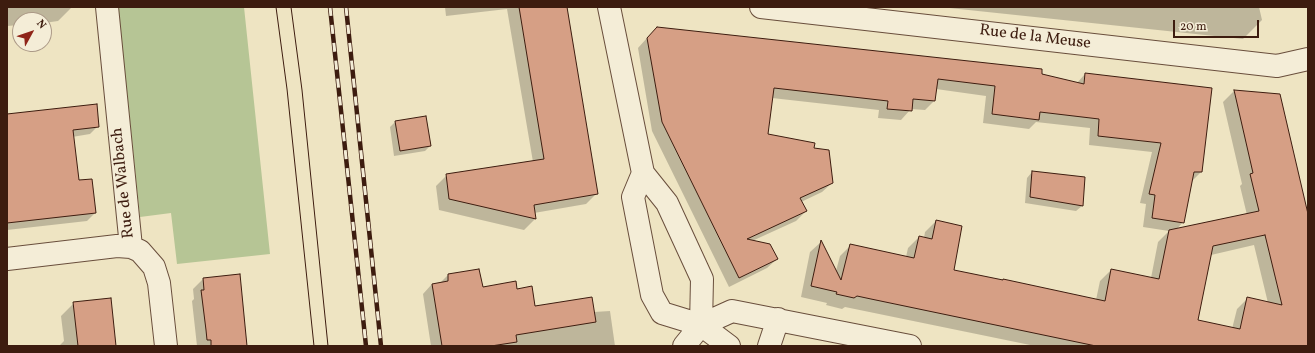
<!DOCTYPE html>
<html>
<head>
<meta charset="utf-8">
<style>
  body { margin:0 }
  #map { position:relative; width:1315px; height:353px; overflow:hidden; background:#eee4c2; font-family:Vollkorn,serif }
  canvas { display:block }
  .frame { position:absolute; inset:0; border:8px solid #3d1c0f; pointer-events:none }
  .north { position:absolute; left:12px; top:12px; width:40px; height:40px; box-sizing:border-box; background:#f4edd7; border:1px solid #ab9987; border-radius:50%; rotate:50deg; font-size:11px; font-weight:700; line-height:16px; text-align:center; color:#3d1c0f }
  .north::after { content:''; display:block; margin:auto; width:14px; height:18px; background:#8f2418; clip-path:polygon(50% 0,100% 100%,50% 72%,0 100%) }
  .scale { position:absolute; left:1173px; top:20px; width:86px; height:18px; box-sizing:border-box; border:2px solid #3d1c0f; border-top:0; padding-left:5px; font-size:12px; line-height:14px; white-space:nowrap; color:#3d1c0f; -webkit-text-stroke:3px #f4edd7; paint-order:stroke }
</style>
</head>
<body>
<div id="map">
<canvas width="1315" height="353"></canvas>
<div class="frame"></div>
<div class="north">N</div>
<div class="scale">20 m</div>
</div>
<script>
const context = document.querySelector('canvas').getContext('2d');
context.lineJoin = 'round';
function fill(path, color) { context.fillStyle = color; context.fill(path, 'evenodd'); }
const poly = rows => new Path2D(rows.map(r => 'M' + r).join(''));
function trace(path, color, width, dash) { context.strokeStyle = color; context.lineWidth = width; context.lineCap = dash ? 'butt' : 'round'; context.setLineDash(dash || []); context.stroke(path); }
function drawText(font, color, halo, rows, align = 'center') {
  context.font = font + ' Vollkorn,serif'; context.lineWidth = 3; context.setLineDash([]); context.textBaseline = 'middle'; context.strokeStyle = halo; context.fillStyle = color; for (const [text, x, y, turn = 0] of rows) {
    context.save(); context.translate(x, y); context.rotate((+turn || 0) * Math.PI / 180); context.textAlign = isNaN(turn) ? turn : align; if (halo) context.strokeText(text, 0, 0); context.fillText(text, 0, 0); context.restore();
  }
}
const green = poly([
  [118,7,244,7,270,254,177,264,171,213,140,217]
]);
const shadow = poly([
  [7,7,70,7,71,8,58,21,44,23,44,20,20,20,20,25,7,26],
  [445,7,566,7,597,193,586,204,534,213,535,219,524,230,439,210,436,186,447,175,533,162,507,9,446,16],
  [940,7,1259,7,1262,20,1243,39],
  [647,38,1041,74,1077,83,1085,74,1201,172,1192,181,1183,222,1176,230,1247,215,1240,186,1242,184,1223,102,1234,91,1279,95,1308,218,1308,346,1035,346,845,307,842,309,826,305,827,303,801,297,810,252,821,242,836,271,840,256,851,245,906,257,908,248,919,237,924,238,925,232,936,221,952,271,1002,281,1003,280,1096,300,1100,281,1111,270,1151,278,1158,242,1169,231,1143,227,1146,204,1140,203,1152,152,1089,145,1090,128,1036,122,1029,129,983,123,986,96,936,89,934,101,925,110,911,109,901,120,878,118,879,110,772,98,767,134,812,149,832,183,822,192,801,202,806,211,796,221,752,241,777,259,767,268,729,287,652,131,638,48],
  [1254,245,1268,303,1248,298,1237,309,1232,329,1196,321,1211,255],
  [7,115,98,126,90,134,72,137,78,181,95,213,87,221,7,230],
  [395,122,430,146,425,151,394,156,390,127],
  [1032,172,1084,177,1082,206,1076,211,1025,203,1027,178],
  [239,275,247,346,197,346,192,301,194,299,193,289,203,279],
  [448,275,482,288,516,290,534,307,594,312,610,311,615,346,431,346,423,294,432,284,440,283],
  [74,303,115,346,59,346,64,341,61,316]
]);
const building = poly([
  [519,7,567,7,598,194,534,205,536,219,449,199,446,174,544,159,519,7],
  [657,27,1042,69,1042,74,1084,84,1085,73,1212,88,1202,172,1194,172,1184,223,1152,218,1155,195,1149,194,1161,143,1098,136,1099,119,1040,112,1039,120,992,114,995,86,938,79,935,101,913,99,912,111,887,109,888,101,774,88,768,134,815,143,814,148,829,150,833,183,800,198,807,211,747,239,770,244,778,259,739,278,662,122,647,38,657,27],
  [1234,90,1280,94,1308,214,1308,346,1096,346,871,299,857,296,854,298,836,294,837,292,811,286,821,240,841,280,850,244,914,258,919,236,932,239,936,220,962,226,954,270,1003,280,1003,279,1105,301,1111,269,1159,279,1169,230,1259,211,1250,174,1253,173,1234,90],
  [1265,235,1282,305,1247,297,1240,329,1198,320,1213,246,1265,235],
  [97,104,99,127,73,130,79,180,92,179,96,213,7,223,7,114,97,104],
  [426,116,431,146,400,151,395,121,426,116],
  [1032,171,1085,177,1083,206,1030,197,1032,171],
  [479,269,483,287,516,281,517,289,532,286,535,306,592,297,596,322,516,335,517,342,491,346,442,346,432,284,448,281,448,274,479,269],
  [240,274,247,346,211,346,211,340,207,340,206,330,201,290,204,290,203,278,240,274],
  [111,298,116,346,78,346,73,302,111,298]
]);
const minor = poly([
  [107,7,131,247,140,251,154,267,159,283,166,346],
  [609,7,643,173,667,203,702,279,701,325],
  [761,7,1277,66,1308,59],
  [643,173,633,197,652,295,662,313,701,325,729,346],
  [7,259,117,246,131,247],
  [684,346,701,325,732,311,910,346],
  [769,346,778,319]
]);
const tram = poly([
  [276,7,287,89,314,346],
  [291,7,302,90,328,346]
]);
const rail = poly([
  [330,7,366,346],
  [346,7,381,346]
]);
const streetNames = [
  ["Rue de la Meuse",1035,38,7],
  ["Rue de Walbach",124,183,-96]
];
fill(green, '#b6c595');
fill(shadow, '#0003');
fill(building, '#d69f85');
trace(building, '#3d1c0f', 1);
trace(minor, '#694e3c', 24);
trace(minor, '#f4edd7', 22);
trace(tram, '#3d1c0f', 1);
trace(rail, '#3d1c0f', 4.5);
trace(rail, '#f4edd7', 3, [9]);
drawText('16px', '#3d1c0f', '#f4edd7', streetNames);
</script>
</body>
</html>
